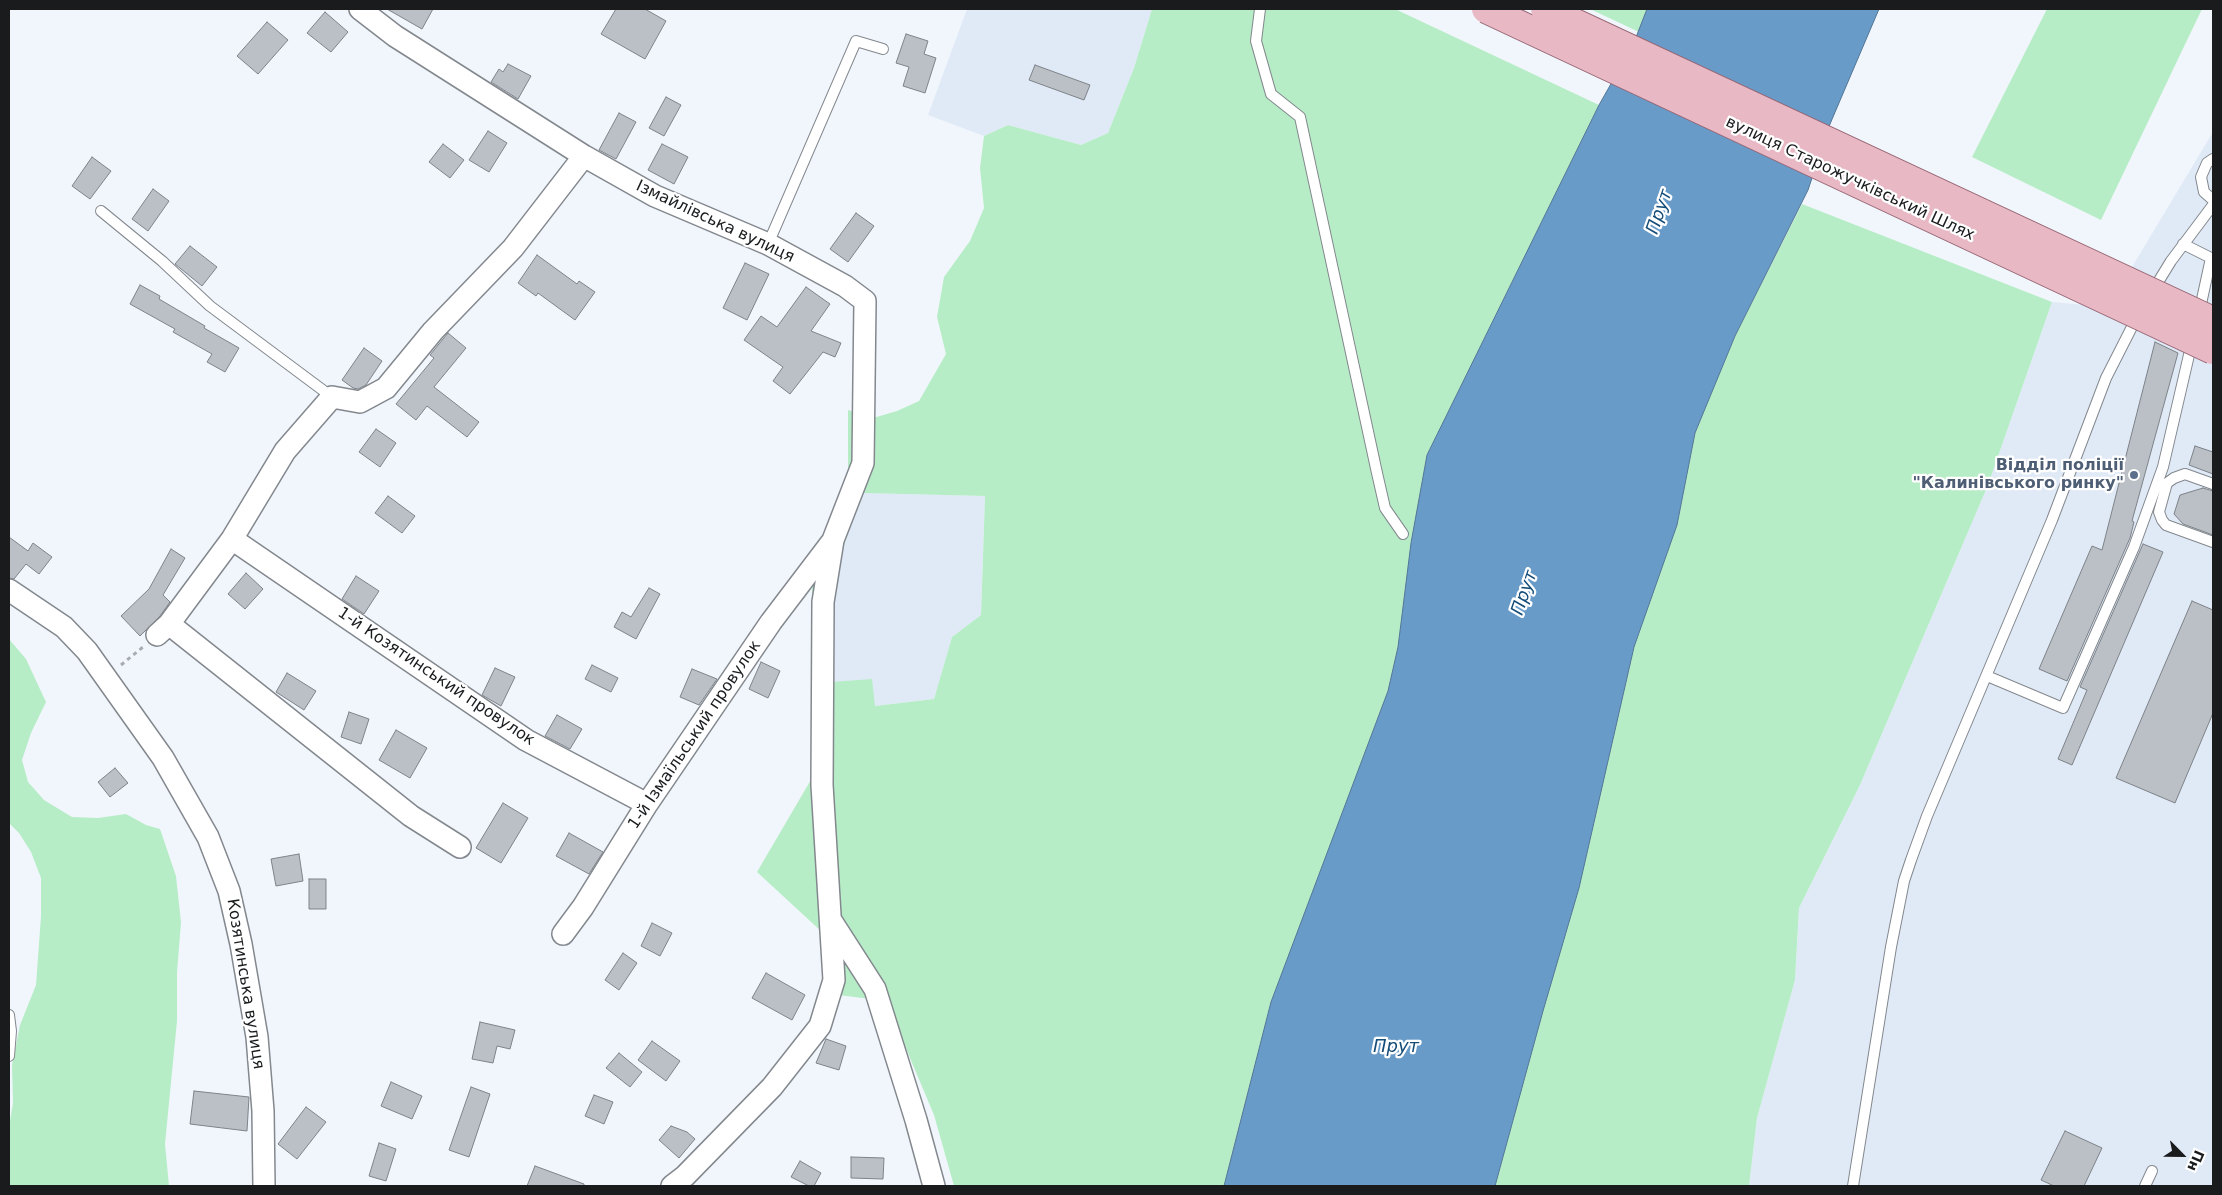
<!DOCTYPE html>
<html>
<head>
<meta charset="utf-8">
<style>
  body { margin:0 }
  #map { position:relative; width:2222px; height:1195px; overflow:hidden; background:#f1f6fc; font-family:"DejaVu Sans",sans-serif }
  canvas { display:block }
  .frame { position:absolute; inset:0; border:10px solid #191b1d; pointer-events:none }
  .north { position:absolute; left:2157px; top:1130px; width:50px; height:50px; -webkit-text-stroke:4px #fff; paint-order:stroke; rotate:113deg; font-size:14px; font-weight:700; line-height:20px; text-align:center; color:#191b1d }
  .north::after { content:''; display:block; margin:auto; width:18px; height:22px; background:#191b1d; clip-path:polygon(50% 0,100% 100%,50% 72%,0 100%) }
</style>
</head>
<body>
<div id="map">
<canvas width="2222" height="1195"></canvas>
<div class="frame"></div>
<div class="north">Пн</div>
</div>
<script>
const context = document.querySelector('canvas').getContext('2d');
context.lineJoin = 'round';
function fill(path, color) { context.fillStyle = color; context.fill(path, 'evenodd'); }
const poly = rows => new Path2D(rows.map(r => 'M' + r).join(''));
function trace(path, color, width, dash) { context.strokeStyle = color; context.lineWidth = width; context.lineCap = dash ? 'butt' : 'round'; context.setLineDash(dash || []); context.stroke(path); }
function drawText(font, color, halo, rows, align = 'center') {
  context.font = font + ' "DejaVu Sans",sans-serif'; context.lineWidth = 4.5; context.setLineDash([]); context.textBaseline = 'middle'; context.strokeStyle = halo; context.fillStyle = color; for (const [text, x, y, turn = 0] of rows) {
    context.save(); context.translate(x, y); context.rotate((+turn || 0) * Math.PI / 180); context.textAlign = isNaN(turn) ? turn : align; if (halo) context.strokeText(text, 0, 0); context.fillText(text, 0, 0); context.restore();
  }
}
const built = poly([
  [967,9,1152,9,1134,68,1108,133,1081,145,1008,125,984,136,928,115],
  [2213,132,2213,318,2126,277],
  [2052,302,2110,307,2213,353,2213,1186,1749,1186,1757,1118,1795,980,1799,908,1860,785,1988,485],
  [861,493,985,496,981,615,952,637,934,699,875,706,831,682,830,588]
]);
const green = poly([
  [1152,9,1395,9,1599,105,1427,455,1411,543,1398,647,1388,691,1271,1002,1224,1186,954,1186,934,1115,886,1001,823,993,822,932,757,872,812,778,812,562,848,478,848,410,873,418,897,411,919,401,946,354,937,317,944,277,970,241,984,208,980,168,984,136,1008,125,1081,145,1108,133,1134,68],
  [861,493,985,496,981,615,952,637,934,699,875,706,872,679,831,682,830,588],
  [1590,9,1647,9,1639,32],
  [2047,9,2202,9,2101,220,1972,157],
  [1802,204,2052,302,1988,485,1860,785,1799,908,1795,980,1757,1118,1749,1186,1495,1186,1543,1011,1579,888,1634,647,1677,525,1695,433,1735,336],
  [9,639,26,659,46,702,31,733,22,760,28,782,44,800,72,817,98,818,126,814,146,825,160,829,176,876,181,922,177,973,177,1021,165,1144,169,1186,9,1186,9,1127,13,1103,12,1065,20,1025,36,985,41,916,41,878,31,852,19,833,9,823]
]);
const water = poly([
  [1647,9,1879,9,1830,124,1808,190,1735,336,1695,433,1677,525,1634,647,1579,888,1543,1011,1495,1186,1224,1186,1271,1002,1388,691,1398,647,1411,543,1427,455,1599,105,1633,45,1647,9]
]);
const building = poly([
  [387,9,433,9,422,29,387,9],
  [616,9,645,9,666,21,645,59,601,34,616,9],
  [325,12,348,32,331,52,307,33,325,12],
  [267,22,288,40,258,74,237,56,267,22],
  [906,34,928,41,924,54,936,58,925,93,903,86,909,67,896,63,906,34],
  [508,64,531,76,518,99,491,82,499,69,503,72,508,64],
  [1035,65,1090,85,1084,100,1029,80,1035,65],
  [666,97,681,105,664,136,649,128,666,97],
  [619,113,636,122,616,159,599,150,619,113],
  [488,131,507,143,489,172,469,160,488,131],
  [443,144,464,160,450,178,429,162,443,144],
  [662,144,688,157,674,184,648,170,662,144],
  [92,157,111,171,90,199,72,186,92,157],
  [153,189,169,201,148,231,132,219,153,189],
  [856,213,874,226,848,262,830,249,856,213],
  [190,246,217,267,202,286,175,264,190,246],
  [537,255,577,284,579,281,595,292,575,320,538,293,536,296,518,283,537,255],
  [745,263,769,274,747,320,723,308,745,263],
  [140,285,160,296,159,299,205,326,204,328,239,348,225,372,207,362,212,354,173,332,175,329,130,304,140,285],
  [806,287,830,304,811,331,841,343,835,357,823,352,790,394,773,381,783,367,744,340,761,316,777,327,806,287],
  [448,333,466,348,434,387,479,422,467,437,427,406,416,420,396,404,434,358,430,355,448,333],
  [2155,342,2178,353,2132,521,2134,522,2130,538,2067,681,2039,669,2092,546,2102,550,2155,342],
  [364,348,382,361,366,385,358,389,353,388,342,380,364,348],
  [376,429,396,443,380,467,359,452,376,429],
  [2195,446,2213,452,2213,474,2189,465,2195,446],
  [2203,488,2213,491,2213,535,2183,524,2174,514,2180,495,2203,488],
  [388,496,415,516,402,533,375,513,388,496],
  [9,537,28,551,33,543,52,557,39,574,26,564,14,579,9,578,9,537],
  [2143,544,2163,552,2072,765,2058,759,2087,690,2080,687,2143,544],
  [171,549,185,558,163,595,170,602,160,616,140,636,121,616,149,589,171,549],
  [246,573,263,589,245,609,228,594,246,573],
  [356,576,379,591,364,614,342,599,356,576],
  [649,588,660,594,636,639,614,627,622,612,631,617,649,588],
  [2192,601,2213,610,2213,713,2175,803,2116,778,2192,601],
  [761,662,780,671,768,698,749,689,761,662],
  [592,665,618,678,611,692,585,679,592,665],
  [495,668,515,677,501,706,482,695,495,668],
  [692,669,717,679,699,705,680,697,692,669],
  [287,673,316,691,304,710,276,692,287,673],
  [349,712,369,719,361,744,341,737,349,712],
  [557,715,582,729,570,749,545,736,557,715],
  [396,730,427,748,410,778,379,760,396,730],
  [115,768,128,783,110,797,98,782,115,768],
  [503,803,528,818,501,863,476,848,503,803],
  [569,833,603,852,589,874,556,856,569,833],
  [299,854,303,881,276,886,271,859,299,854],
  [309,879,326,879,326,909,309,909,309,879],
  [652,923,672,933,660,956,641,946,652,923],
  [623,953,637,963,619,990,605,980,623,953],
  [766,973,805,995,792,1020,752,998,766,973],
  [480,1022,515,1030,510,1049,497,1046,493,1063,472,1059,480,1022],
  [826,1039,846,1046,839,1070,816,1063,826,1039],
  [652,1041,680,1061,666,1081,638,1060,652,1041],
  [619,1053,642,1072,630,1087,606,1068,619,1053],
  [391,1082,422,1096,412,1119,381,1106,391,1082],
  [471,1087,490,1094,469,1157,449,1150,471,1087],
  [194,1091,249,1097,247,1131,190,1124,194,1091],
  [594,1095,613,1102,604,1124,585,1116,594,1095],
  [306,1107,326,1122,297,1159,278,1144,306,1107],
  [671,1126,687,1132,695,1139,679,1158,659,1140,671,1126],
  [2065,1131,2102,1148,2084,1186,2054,1186,2041,1180,2065,1131],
  [379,1143,396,1149,386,1181,369,1176,379,1143],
  [851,1157,884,1158,883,1179,851,1178,851,1157],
  [800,1161,821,1173,814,1186,809,1186,791,1177,800,1161],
  [535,1166,584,1184,584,1186,527,1186,535,1166]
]);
const path = poly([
  [121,665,143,647]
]);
const lane = poly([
  [1260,9,1256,41,1271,94,1300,117,1377,473,1385,508,1403,534],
  [2213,159,2207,163,2201,177,2204,192,2213,200],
  [101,211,162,261,210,306,332,397],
  [768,244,856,41,883,49],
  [2183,244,2211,258,2199,313],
  [2152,292,2171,261,2213,205],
  [2213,484,2185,474,2174,478,2167,483,2159,512,2162,520,2166,525,2213,542],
  [1987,676,2063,708,2134,547,2163,467,2192,342],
  [9,1015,11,1031,9,1056],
  [1853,1186,1891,947,1904,881,1911,860,1927,816,2052,520,2106,378,2138,315],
  [2145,1186,2152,1171]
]);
const street = poly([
  [360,9,395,36,584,156,655,196,768,244,845,286,865,301,863,463,833,540,823,602,822,785,834,980,820,1026,772,1087,685,1176,672,1186],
  [232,539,526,740,647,804],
  [9,590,64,627,87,651,163,758,208,837,229,891,241,944,257,1037,263,1111,264,1186],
  [169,624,411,816,460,847],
  [157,635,169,624,232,539,285,451,332,397,360,402,386,388,433,331,513,248,584,156],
  [832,922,875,989,916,1120,934,1186],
  [563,934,583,907,647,804,771,622,831,543]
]);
const primaryBridge = poly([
  [1486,9,2213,350],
  [1545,9,2213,321]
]);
const markers = [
  [2134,475,5,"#5c6f8a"]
];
const streetNames = [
  ["вулиця Старожучківський Шлях",1850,179,25],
  ["Ізмайлівська вулиця",715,222,25],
  ["1-й Козятинський провулок",436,677,34],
  ["1-й Ізмаїльський провулок",695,735,-56],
  ["Козятинська вулиця",245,984,81]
];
const serviceNames = [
  ["Відділ поліції",2124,466],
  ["\"Калинівського ринку\"",2124,484]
];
const waterNames = [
  ["Прут",1660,212,-71],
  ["Прут",1525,593,-71],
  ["Прут",1396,1047]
];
fill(built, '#e0eaf7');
fill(green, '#b7edc6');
fill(water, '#699bc9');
trace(water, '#517595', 1);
fill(building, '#bbc0c6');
trace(building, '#7e8389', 1);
trace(lane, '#83888e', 12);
trace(street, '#83888e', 24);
trace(path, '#a8acb1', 3, [4, 4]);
trace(lane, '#fff', 10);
trace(street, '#fff', 21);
trace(primaryBridge, '#956472', 30, []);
trace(primaryBridge, '#e8b9c5', 28);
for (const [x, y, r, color] of markers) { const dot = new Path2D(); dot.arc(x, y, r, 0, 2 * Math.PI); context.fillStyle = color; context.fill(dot); trace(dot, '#fff', 2); }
drawText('16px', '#191b1d', '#fff', streetNames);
drawText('bold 16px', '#4e5e75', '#fff', serviceNames, 'right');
drawText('italic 18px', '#154d79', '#fff', waterNames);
</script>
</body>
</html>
